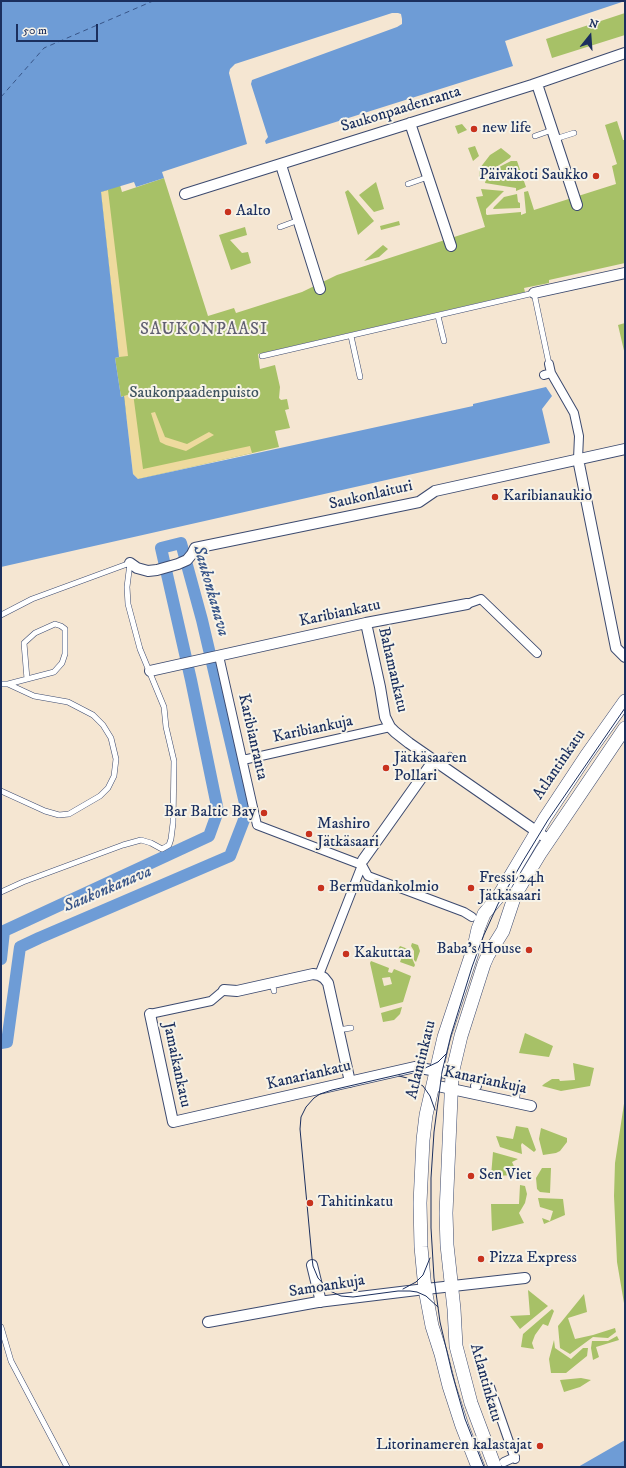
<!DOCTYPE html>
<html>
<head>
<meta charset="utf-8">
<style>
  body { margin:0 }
  #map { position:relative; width:626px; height:1468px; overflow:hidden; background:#f5e6d2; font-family:"IM FELL DW Pica",serif }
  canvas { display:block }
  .frame { position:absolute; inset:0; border:2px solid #1b2f5e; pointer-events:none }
  .north { position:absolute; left:570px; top:16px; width:40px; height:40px; -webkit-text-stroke:3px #f7f3e8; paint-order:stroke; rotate:17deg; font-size:11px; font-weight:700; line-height:16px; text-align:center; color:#1b2f5e }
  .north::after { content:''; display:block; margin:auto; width:14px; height:18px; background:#1b2f5e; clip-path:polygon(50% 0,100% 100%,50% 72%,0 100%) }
  .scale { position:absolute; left:16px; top:24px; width:82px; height:18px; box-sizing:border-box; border:2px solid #1b2f5e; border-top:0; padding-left:5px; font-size:12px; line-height:14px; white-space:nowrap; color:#1b2f5e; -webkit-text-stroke:3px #f7f3e8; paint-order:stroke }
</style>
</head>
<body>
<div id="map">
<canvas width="626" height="1468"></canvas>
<div class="frame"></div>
<div class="north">N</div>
<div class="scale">50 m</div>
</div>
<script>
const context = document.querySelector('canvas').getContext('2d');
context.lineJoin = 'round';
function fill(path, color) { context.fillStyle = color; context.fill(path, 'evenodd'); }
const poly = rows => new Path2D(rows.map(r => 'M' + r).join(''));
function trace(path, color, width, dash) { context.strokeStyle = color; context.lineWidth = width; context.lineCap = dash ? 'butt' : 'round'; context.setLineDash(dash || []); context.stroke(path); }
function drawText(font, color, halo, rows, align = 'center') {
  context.font = font + ' "IM FELL DW Pica",serif'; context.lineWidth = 4; context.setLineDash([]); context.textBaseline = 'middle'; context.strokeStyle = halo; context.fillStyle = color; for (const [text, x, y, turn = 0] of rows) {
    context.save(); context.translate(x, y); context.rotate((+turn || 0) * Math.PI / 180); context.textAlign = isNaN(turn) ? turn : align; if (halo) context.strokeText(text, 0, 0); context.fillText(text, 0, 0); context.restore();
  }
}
const green = poly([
  [625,13,625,35,552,58,546,39],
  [617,121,623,140,625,140,625,263,549,280,549,283,524,288,525,292,258,354,260,369,275,365,280,387,279,398,281,400,287,399,289,409,285,410,290,428,275,431,279,447,138,479,123,396,121,397,115,358,119,357,101,192,120,185,122,192,164,178,208,316,234,308,236,313,302,292,337,275,485,227,476,197,483,196,481,189,504,191,486,209,486,214,487,215,521,212,521,215,526,213,524,192,528,191,534,210,616,184,612,166,617,164,605,125],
  [462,124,467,130,458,134,455,126],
  [475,146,479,156,473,161,468,148],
  [501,148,511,156,510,158,487,173,483,178,479,179,480,168,490,155],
  [511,161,517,161,526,187,516,191,516,188,485,183,486,179,489,175,501,166],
  [376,182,384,209,374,212,359,195],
  [348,190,374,221,358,235,345,192],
  [517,194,518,202,520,203,520,208,493,209,494,207,504,197],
  [399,221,400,225,381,230,380,226],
  [245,227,247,235,230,240,242,253,248,252,251,263,231,270,219,235],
  [383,245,388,249,379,257,364,261],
  [625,323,625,355,618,325],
  [412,943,418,945,420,951,416,962,414,960,414,951,411,946],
  [400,946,408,949,415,965,414,967,400,962,403,954,397,951],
  [371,961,389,968,388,972,392,973,394,969,411,976,403,1002,380,1008,370,963],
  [390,977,392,984,384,986,382,978],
  [402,1007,400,1014,394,1020,383,1022,381,1013],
  [525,1033,553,1046,549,1057,519,1053],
  [573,1063,594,1068,590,1086,561,1091,542,1086,544,1084,552,1079,559,1079,560,1081,575,1080],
  [625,1097,625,1309,617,1262,614,1196,615,1163],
  [516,1126,528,1128,536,1150,534,1152,522,1143,521,1145,522,1154,500,1147,496,1136,513,1139],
  [541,1128,567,1138,567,1142,560,1151,556,1153,543,1155,539,1139],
  [493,1152,518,1159,512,1162,518,1175,491,1176],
  [542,1168,551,1168,550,1193,540,1192,537,1189,536,1178],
  [520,1185,525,1186,527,1194,525,1203,519,1213,524,1223,492,1231,491,1204,519,1204],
  [538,1198,563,1199,565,1215,544,1224,542,1218,550,1221,553,1211,540,1207],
  [528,1290,548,1306,520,1329,510,1316,530,1315],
  [584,1294,587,1312,568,1318,575,1339,593,1335,615,1328,616,1332,608,1338,593,1337,570,1354,560,1348,558,1326],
  [552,1309,554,1311,548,1326,543,1324,535,1335,532,1343,534,1349,521,1347,523,1334],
  [617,1336,619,1340,596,1347,599,1357,593,1360,591,1348,592,1341,608,1341],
  [554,1340,555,1348,571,1359,583,1348,588,1348,587,1356,566,1373,551,1373,549,1359],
  [581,1378,591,1380,580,1387,564,1392,560,1380]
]);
const sand = poly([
  [108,190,128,356,119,357,101,192],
  [133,393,143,469,250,446,252,453,138,479,133,474,124,396],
  [155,412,165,437,187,444,209,432,214,435,186,451,166,445,160,442,151,413]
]);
const water = poly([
  [1,1,625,1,505,41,513,66,266,144,265,141,268,137,251,84,252,80,397,27,402,24,402,19,401,14,398,13,392,13,235,64,230,69,229,73,247,144,162,172,164,178,136,187,134,182,101,192,119,357,115,358,121,397,124,396,133,474,138,479,473,406,473,404,546,387,552,396,542,409,550,443,1,567],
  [625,1440,625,1467,578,1467]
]);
const canal = poly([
  [1,959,4,931,209,836,218,811,191,680,161,548,181,543,202,620,247,812,230,856,39,938,20,947,7,1042,1,1043]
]);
const ferry = poly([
  [1,97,44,48,153,1]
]);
const service = poly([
  [535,136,552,130],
  [555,139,574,133],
  [408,184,428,177],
  [280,227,299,220],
  [438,316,444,341],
  [351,336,360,377],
  [262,356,534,293,549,364],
  [1,615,32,599,130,563,127,587,128,604,140,649,164,707,166,727,174,761,173,823,171,839,169,845,162,849,151,843,141,840,123,845,23,882,1,892],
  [1,684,8,684,54,672,62,663,65,654,65,629,61,626,55,624,35,633,24,643,27,679],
  [441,765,450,755],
  [1,791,45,811,59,815,69,814,100,796,108,788,114,776,116,759,111,738,103,725,93,715,68,702,34,696,8,684],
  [272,983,274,991],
  [338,1030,351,1028],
  [516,1103,518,1089],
  [1,1327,11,1361,67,1467]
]);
const pedestrian = poly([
  [549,364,551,373],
  [544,375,551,373,574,413,579,436,578,459],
  [467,604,481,599,537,653],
  [219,656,257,825,362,865,319,975],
  [243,760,390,727],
  [362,862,362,865,368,876,464,912,472,917],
  [150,1014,211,1001,224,990],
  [475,1086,477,1086],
  [490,1387,515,1459],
  [504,1462,515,1457]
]);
const minor = poly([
  [537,84,577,205],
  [410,123,451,246],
  [281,165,320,289],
  [185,194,532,85,625,53],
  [534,293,625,273],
  [578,459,616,648,625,657],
  [130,563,137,568,148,571,157,570,178,564,187,560,192,554,195,548,419,502,435,491,625,449],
  [366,623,380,687,385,717,390,727,395,732,409,743,549,840],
  [150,671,366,623,467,604],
  [363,860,434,760],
  [224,990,237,991,313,974,319,975,324,978,328,983,350,1082],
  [150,1014,173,1122,415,1067,452,1074],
  [433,1085,531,1106],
  [312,1265,321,1302],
  [208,1322,318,1302,417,1290,525,1278]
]);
const tertiary = poly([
  [478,1467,462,1426,449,1386,441,1354,432,1326,425,1289,421,1247,420,1203,423,1140,426,1115,444,1037,474,947,478,929,484,914,498,897,545,818,586,756,625,701],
  [495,1467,471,1403,456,1346,454,1309,447,1245,446,1213,452,1074,461,1036,484,964,488,955,503,931,515,895,541,852,625,728]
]);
const tram = poly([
  [399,1076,411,1079,423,1086,430,1096,435,1110],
  [403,1289,416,1282,423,1275,430,1258],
  [438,1307,426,1296,417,1292,410,1291,398,1291,353,1297,341,1296,330,1291,318,1278,313,1266,312,1258,300,1129,301,1117,306,1107,314,1098,320,1094,332,1090,423,1069,438,1062,446,1054],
  [484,1467,465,1419,452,1373,440,1322,434,1278,431,1228,431,1178,434,1132,442,1072,451,1035,472,967,483,937,498,904,523,861,548,820,625,708]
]);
const markers = [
  [474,129,4,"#c8321e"],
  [596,176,4,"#c8321e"],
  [228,212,4,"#c8321e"],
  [495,497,4,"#c8321e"],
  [386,768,4,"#c8321e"],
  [264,813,4,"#c8321e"],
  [309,834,4,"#c8321e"],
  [321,888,4,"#c8321e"],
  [471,888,4,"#c8321e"],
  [529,950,4,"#c8321e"],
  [346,954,4,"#c8321e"],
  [471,1176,4,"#c8321e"],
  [310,1203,4,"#c8321e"],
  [481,1259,4,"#c8321e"],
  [540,1446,4,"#c8321e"]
];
const streetNames = [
  ["Saukonpaadenranta",401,110,-17],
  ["Saukonlaituri",371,496,-13],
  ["Karibiankatu",340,614,-12],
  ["Bahamankatu",392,670,77],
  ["Karibiankuja",313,730,-12],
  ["Karibianranta",252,737,77],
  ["Atlantinkatu",560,765,-56],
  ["Atlantinkatu",422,1060,-76],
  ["Jamaikankatu",176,1065,78],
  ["Kanariankatu",309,1076,-13],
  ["Kanariankuja",485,1081,12],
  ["Samoankuja",327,1287,-9],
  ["Atlantinkatu",485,1383,74]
];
const poiNames = [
  ["new life",482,129],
  ["Päiväkoti Saukko",588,176,"right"],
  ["Aalto",236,212],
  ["Karibianaukio",503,497],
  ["Jätkäsaaren",394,759],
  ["Pollari",394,777],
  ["Bar Baltic Bay",256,813,"right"],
  ["Mashiro",317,825],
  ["Jätkäsaari",317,843],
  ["Fressi 24h",479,879],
  ["Jätkäsaari",479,897],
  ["Bermudankolmio",329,888],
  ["Baba's House",521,950,"right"],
  ["Kakuttaa",354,954],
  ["Sen Viet",479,1176],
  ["Tahitinkatu",318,1203],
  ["Pizza Express",489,1259],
  ["Litorinameren kalastajat",532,1446,"right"]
];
const parkNames = [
  ["Saukonpaadenpuisto",194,394]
];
const neighbourhoodNames = [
  ["SAUKONPAASI",204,330]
];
const waterNames = [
  ["Saukonkanava",210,591,74],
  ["Saukonkanava",108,890,-23]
];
fill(green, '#a7c167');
fill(sand, '#eeda9e');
fill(water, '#6e9cd6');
trace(canal, '#6e9cd6', 12);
trace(ferry, '#385588', 1, [5, 4]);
trace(service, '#3c4a6f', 6);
trace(pedestrian, '#3c4a6f', 10);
trace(minor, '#3c4a6f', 12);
trace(tertiary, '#3c4a6f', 14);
trace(service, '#fff', 5);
trace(pedestrian, '#fff', 8);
trace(minor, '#fff', 10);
trace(tertiary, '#fff', 13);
trace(tram, '#1b2f5e', 1);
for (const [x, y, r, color] of markers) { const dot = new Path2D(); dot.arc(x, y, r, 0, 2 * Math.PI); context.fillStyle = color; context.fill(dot); trace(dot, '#f7f3e8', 1.5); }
drawText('16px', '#1b2f5e', '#f7f3e8', streetNames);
drawText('16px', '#1b2f5e', '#f7f3e8', poiNames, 'left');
drawText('16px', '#3e5460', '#f7f3e8', parkNames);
context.letterSpacing = '1px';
drawText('17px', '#5f5e71', '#f7f3e8', neighbourhoodNames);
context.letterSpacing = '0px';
drawText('italic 17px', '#385588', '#f7f3e8', waterNames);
</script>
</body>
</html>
